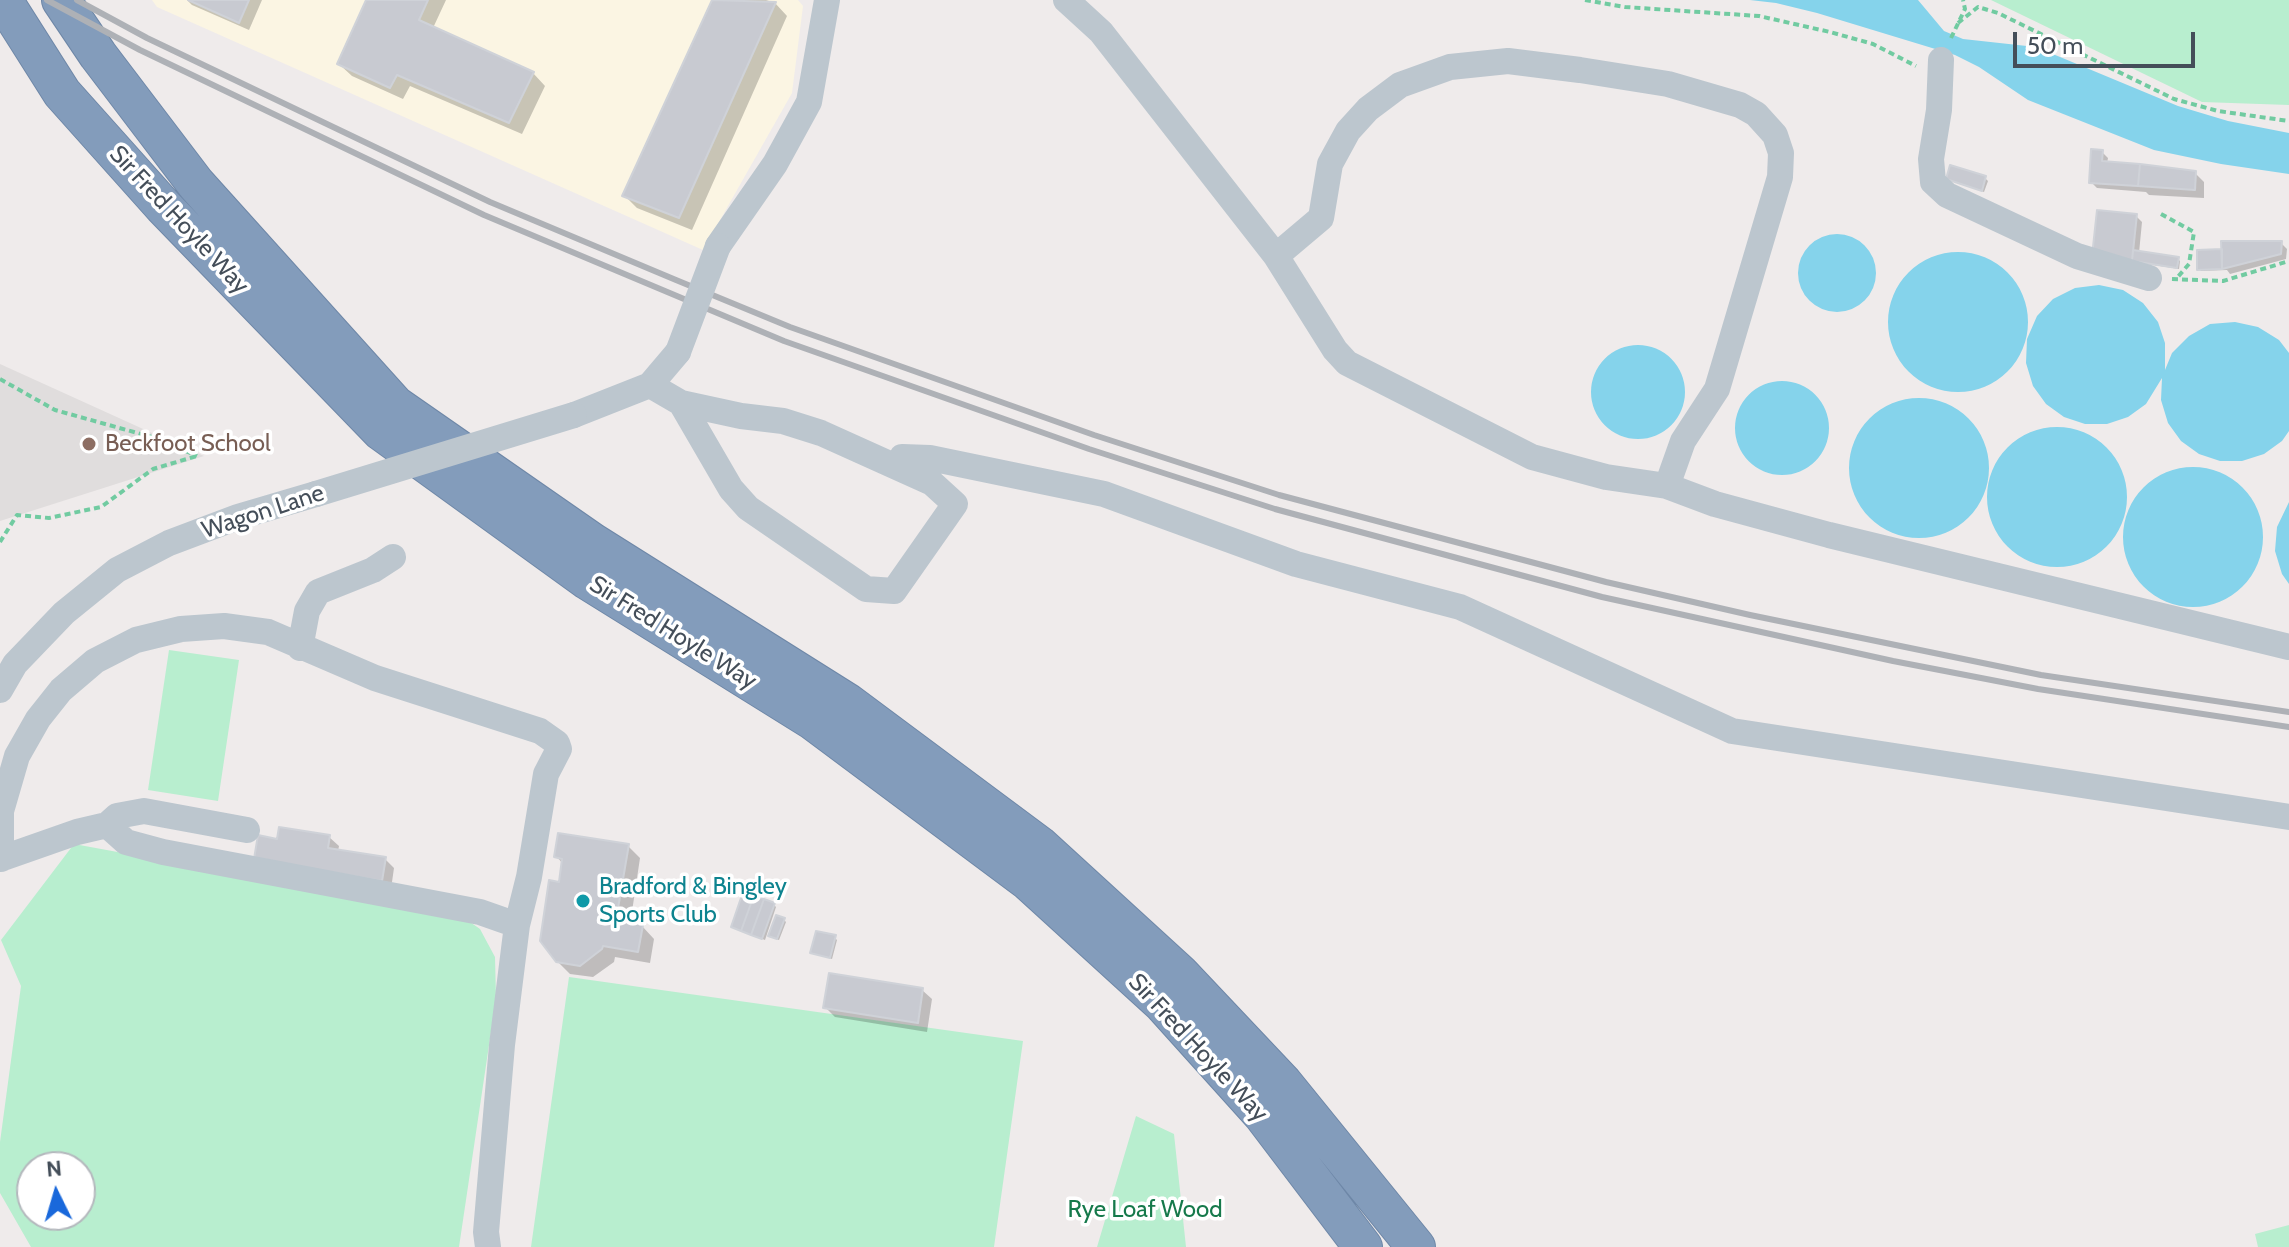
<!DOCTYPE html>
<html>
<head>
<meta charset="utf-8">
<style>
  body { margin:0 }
  #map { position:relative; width:2289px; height:1247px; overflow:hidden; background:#efebeb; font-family:Cabin,sans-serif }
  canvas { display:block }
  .north { position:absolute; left:16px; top:1151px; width:80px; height:80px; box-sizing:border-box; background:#fff; border:2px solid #b4b8bd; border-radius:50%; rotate:355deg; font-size:22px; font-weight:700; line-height:32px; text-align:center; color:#444e59 }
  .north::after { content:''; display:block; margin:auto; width:28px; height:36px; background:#1968db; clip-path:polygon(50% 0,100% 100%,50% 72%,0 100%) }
  .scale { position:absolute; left:2013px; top:32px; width:182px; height:36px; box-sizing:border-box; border:4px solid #444e59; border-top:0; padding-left:10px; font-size:24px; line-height:28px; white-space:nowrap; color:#444e59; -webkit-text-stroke:6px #fff; paint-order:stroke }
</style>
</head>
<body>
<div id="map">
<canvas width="2289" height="1247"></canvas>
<div class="north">N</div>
<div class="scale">50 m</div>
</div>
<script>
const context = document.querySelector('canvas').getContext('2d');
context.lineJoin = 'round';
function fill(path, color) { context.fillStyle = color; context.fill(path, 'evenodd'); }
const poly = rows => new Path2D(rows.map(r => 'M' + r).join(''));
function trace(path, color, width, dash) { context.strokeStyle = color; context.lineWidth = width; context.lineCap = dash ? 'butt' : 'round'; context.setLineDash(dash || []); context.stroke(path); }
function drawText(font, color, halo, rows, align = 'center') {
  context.font = font + ' Cabin,sans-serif'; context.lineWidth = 7; context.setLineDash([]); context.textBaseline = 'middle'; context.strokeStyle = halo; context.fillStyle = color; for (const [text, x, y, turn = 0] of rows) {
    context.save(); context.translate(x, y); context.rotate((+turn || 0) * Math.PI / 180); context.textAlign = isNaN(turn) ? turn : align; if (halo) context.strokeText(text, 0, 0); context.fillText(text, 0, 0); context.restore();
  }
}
const commercial = poly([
  [152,0,798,0,803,6,792,93,703,250,157,7]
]);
const education = poly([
  [0,364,152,433,204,456,0,521]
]);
const green = poly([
  [1991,0,2289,0,2289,105,2202,102],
  [169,650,239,660,218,801,148,790],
  [74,844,460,915,480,929,495,957,496,998,459,1247,31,1247,0,1193,0,1142,21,986,1,940],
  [32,1167,80,1167,80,1215,32,1215],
  [569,977,1023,1041,994,1247,531,1247],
  [1136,1116,1174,1134,1186,1247,1097,1247],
  [2289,1225,2289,1247,2258,1247,2255,1234]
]);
const water = poly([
  [1750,0,1918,0,1944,31,1963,39,2036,47,2178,106,2228,121,2289,133,2289,174,2221,164,2154,150,2028,100,1979,67,1955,55,1817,13,1776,3],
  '1798 273a39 39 0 1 1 78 0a39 39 0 1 1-78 0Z',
  '1888 322a70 70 0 1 1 140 0a70 70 0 1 1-140 0Z',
  [2099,285,2123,290,2143,303,2158,322,2165,343,2165,370,2172,353,2189,336,2210,324,2235,322,2258,327,2279,340,2289,353,2289,431,2282,441,2264,454,2242,461,2220,461,2199,454,2181,441,2168,423,2161,400,2162,378,2146,404,2128,417,2107,424,2085,424,2064,417,2046,404,2033,386,2026,363,2027,339,2037,316,2053,299,2075,288],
  '1591 392a47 47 0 1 1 94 0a47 47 0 1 1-94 0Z',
  '1735 428a47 47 0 1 1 94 0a47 47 0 1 1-94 0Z',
  '1849 468a70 70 0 1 1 140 0a70 70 0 1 1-140 0Z',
  '1987 497a70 70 0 1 1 140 0a70 70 0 1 1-140 0Z',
  '2123 537a70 70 0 1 1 140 0a70 70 0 1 1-140 0Z',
  [2289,502,2289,584,2282,574,2275,551,2277,527]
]);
const shadow = poly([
  [187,0,262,0,249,30,192,5],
  [368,0,446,0,433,28,533,73,545,86,522,134,410,86,403,99,352,76,339,64],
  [714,0,766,0,775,3,787,16,692,230,637,208,625,196],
  [2102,152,2108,158,2107,163,2195,173,2204,182,2204,198,2149,195,2146,192,2097,188,2091,182],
  [1948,178,1985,178,1988,181,1984,192],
  [2136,216,2142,222,2139,253,2178,259,2180,261,2179,269,2094,256],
  [2281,243,2287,249,2286,259,2230,274,2227,270,2201,271,2199,269,2224,251],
  [329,837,339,846,338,851,385,859,394,868,391,889,278,841],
  [628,846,640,858,630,925,642,926,654,939,650,963,615,957,614,962,593,977,570,974,557,961,563,864,557,857],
  [774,905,776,907,765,940,733,927],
  [784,920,786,922,779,940,773,938,770,935],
  [834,937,837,940,832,959,812,952],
  [922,990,932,999,927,1032,835,1017,826,1008]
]);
const building = poly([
  [188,0,249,0,239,23,188,0],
  [366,0,428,0,419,20,534,72,509,123,397,75,390,88,337,64,366,0],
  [712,0,776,2,679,218,622,196,712,0],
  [2091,149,2103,150,2102,161,2140,164,2138,186,2089,183,2091,149],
  [2140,164,2196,171,2195,190,2138,186,2140,164],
  [1950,165,1986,176,1982,191,1946,179,1950,165],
  [2097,210,2137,214,2132,261,2092,256,2097,210],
  [2221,241,2282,241,2281,254,2222,269,2221,241],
  [2222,249,2222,269,2197,270,2197,250,2222,249],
  [2133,250,2179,257,2177,268,2132,261,2133,250],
  [279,827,330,835,328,848,386,857,382,881,254,859,258,835,277,839,279,827],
  [558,833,629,844,616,920,643,925,638,952,603,946,602,949,580,966,556,962,540,941,549,880,559,882,562,859,554,857,558,833],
  [743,892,754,895,741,931,731,927,743,892],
  [754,895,764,899,751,935,741,931,754,895],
  [764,899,775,903,762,939,751,935,764,899],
  [776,915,785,918,777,939,768,936,776,915],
  [816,931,836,935,830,958,810,953,816,931],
  [829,973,923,988,918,1023,823,1008,829,973]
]);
const path = poly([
  [1585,0,1625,7,1759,16,1830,32,1873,44,1916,66],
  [1958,23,1978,7,1998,13,2174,99,2218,111,2289,121],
  [1951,38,1965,9,1963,0],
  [2161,214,2194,232,2189,264,2176,279],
  [2172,279,2223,281,2289,261],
  [0,379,55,410,159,439,197,456],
  [0,542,17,515,49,518,101,507,153,469,197,456]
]);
const minor = poly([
  [1066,0,1101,32,1276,256,1335,350,1347,363,1532,457,1606,477,1667,486,1715,504,1829,535,2289,647],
  [1941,60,1939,110,1931,159,1933,182,1947,195,2077,256,2149,278],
  [718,246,775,164,809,102,827,0],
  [1276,256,1321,218,1330,164,1348,131,1368,109,1400,85,1450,67,1508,61,1580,70,1668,84,1740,105,1756,114,1775,135,1781,153,1780,177,1717,389,1683,441,1667,486],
  [650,385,681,403,741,416,783,421,821,433,932,483,955,504,894,591,866,589,748,508,731,489,681,403],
  [574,415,650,385,678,352],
  [897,467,902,457,930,458,1104,494,1296,564,1460,607,1732,731,2289,817],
  [300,648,307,611,318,592,373,570,393,557],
  [0,690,15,664,64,613,117,570,169,543,238,517,316,494],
  [107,825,117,816,144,811,247,830],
  [0,859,77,832,107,825,126,842,163,852,480,912,517,925,502,1045,486,1232,488,1247],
  [1,859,1,811,17,756,38,719,61,690,95,661,136,640,181,629,224,626,268,632,375,678,540,731,557,743,559,749,546,774,529,877,517,925]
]);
const highway = poly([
  [3,0,62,93,163,206,381,431,587,580,812,720,1028,881,1163,1004,1262,1114,1363,1247],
  [61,0,98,55,196,184,395,405,592,542,848,703,1040,846,1180,974,1283,1083,1416,1247]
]);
const rail = poly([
  [47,0,140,50,484,215,784,341,1089,449,1275,509,1602,597,1893,661,2038,689,2289,727],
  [77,0,147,38,490,202,676,280,790,327,1094,435,1279,495,1606,582,1750,615,2041,675,2289,712]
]);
const minorBridge = poly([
  [678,352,718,246],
  [316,494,574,415]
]);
const markers = [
  [89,444,8,"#8d6e63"],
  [583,901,8,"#0f9aa8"]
];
const streetNames = [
  ["Sir Fred Hoyle Way",179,220,47],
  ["Wagon Lane",263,512,-18],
  ["Sir Fred Hoyle Way",673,633,32],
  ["Sir Fred Hoyle Way",1198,1048,47]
];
const educationNames = [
  ["Beckfoot School",105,444]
];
const cultureNames = [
  ["Bradford & Bingley",599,887],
  ["Sports Club",599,915]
];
const parkNames = [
  ["Rye Loaf Wood",1145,1210]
];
fill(commercial, '#fbf5e3');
fill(education, '#e0dddd');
fill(green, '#b8eecf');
fill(water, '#85d3eb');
fill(shadow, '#0003');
fill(building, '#c8cad1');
trace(building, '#cfd2d8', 2);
trace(highway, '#6e87a7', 40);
trace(path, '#71cba1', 4, [6, 4]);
trace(minor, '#bcc6ce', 26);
trace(highway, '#839cbb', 38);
trace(rail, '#aeb1b6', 6);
trace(minorBridge, '#bcc6ce', 26);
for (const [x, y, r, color] of markers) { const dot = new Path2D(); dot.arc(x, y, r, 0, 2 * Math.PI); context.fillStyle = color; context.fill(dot); trace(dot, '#fff', 3); }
drawText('24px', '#444e59', '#fff', streetNames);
drawText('24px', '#785e54', '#fff', educationNames, 'left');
drawText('24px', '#0d838f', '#fff', cultureNames, 'left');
drawText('24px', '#16794b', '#fff', parkNames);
</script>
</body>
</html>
